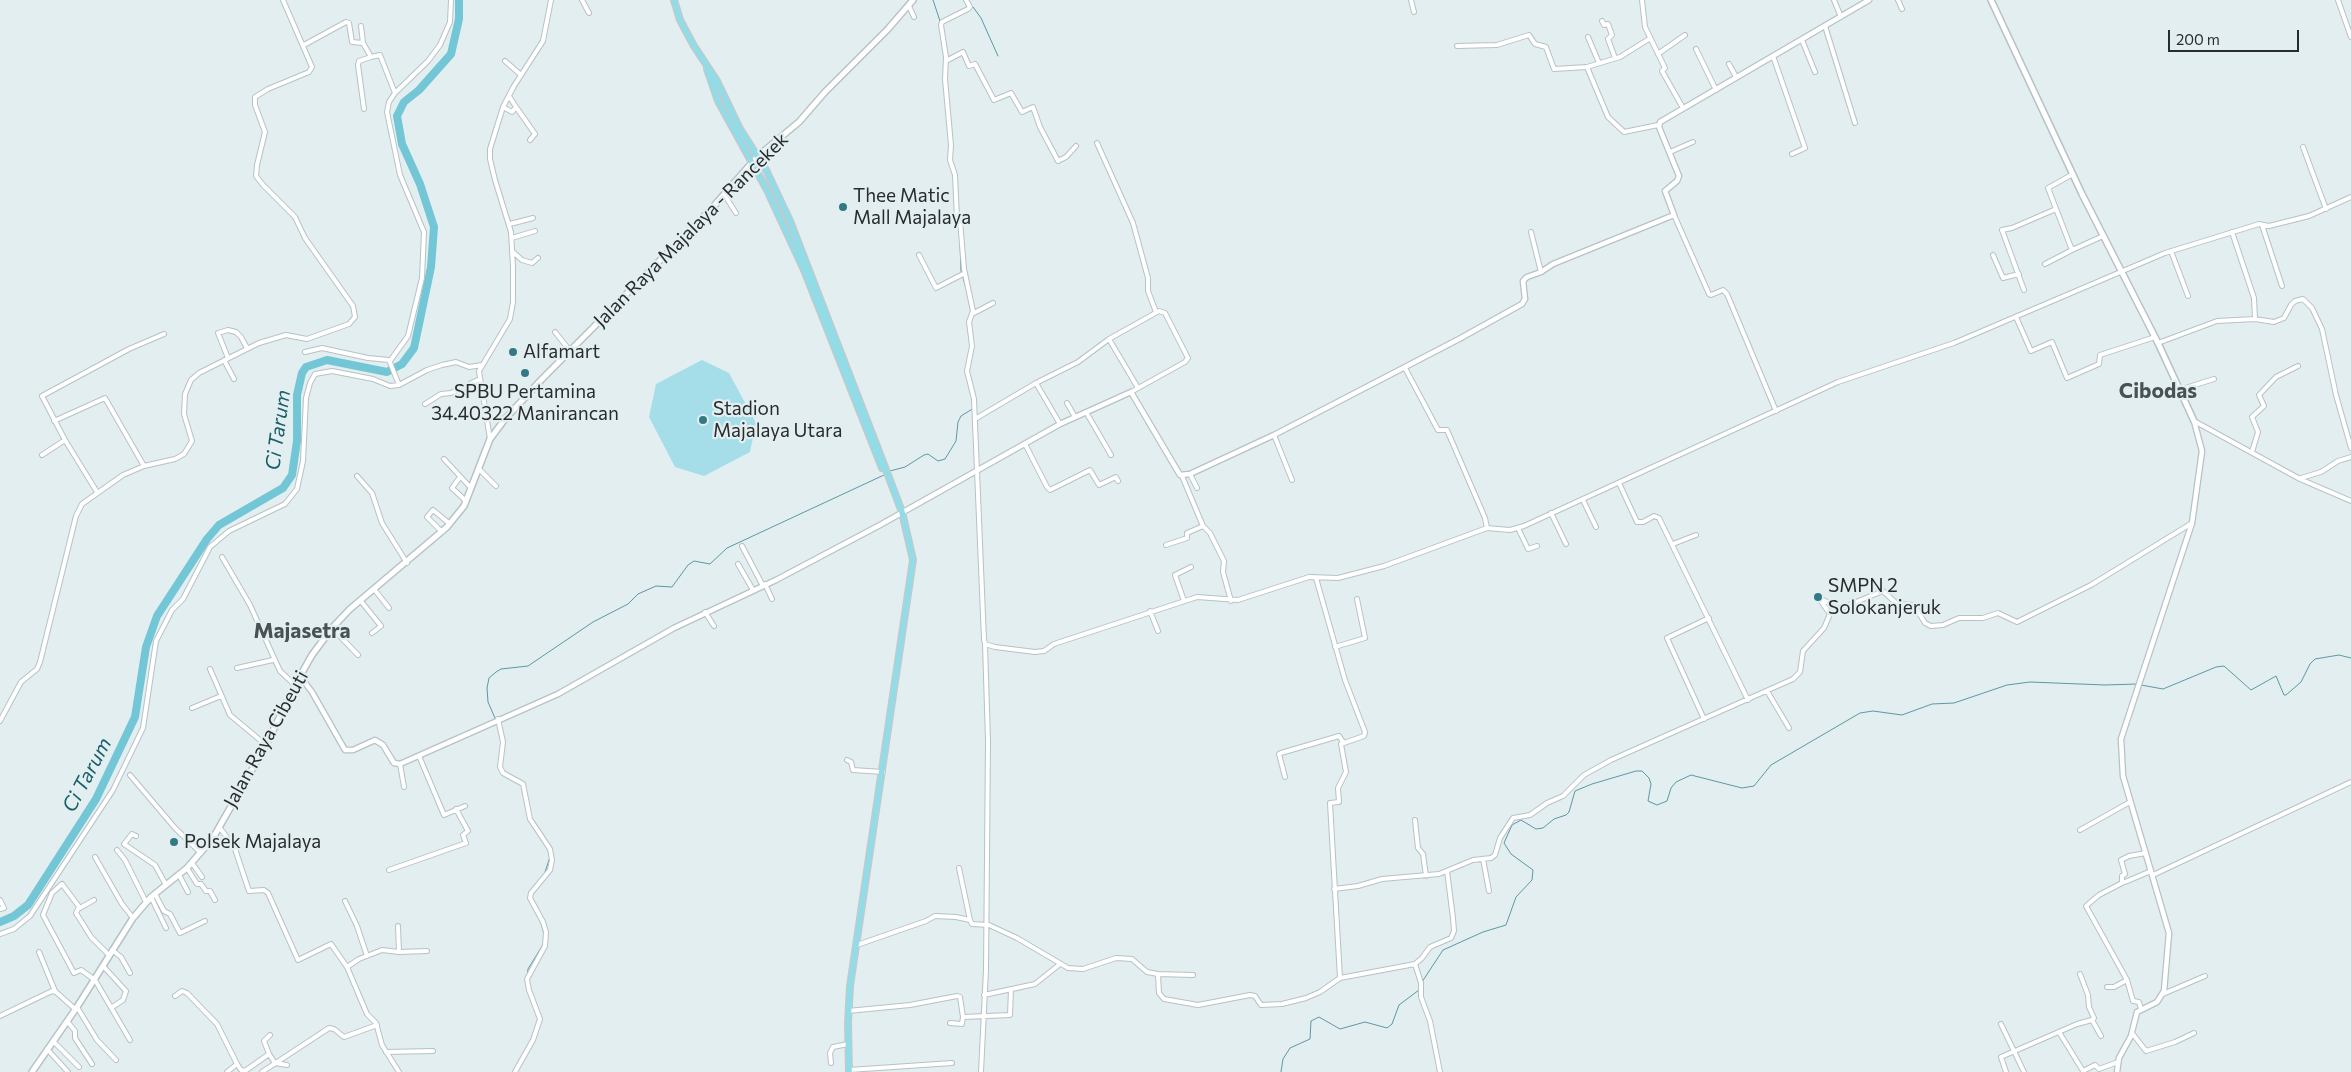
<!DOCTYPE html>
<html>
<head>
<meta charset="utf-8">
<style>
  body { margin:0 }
  #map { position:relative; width:2351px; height:1072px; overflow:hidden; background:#e3eef0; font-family:Commissioner,sans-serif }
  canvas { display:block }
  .scale { position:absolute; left:2168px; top:30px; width:131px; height:22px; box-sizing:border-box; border:2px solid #282c2d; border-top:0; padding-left:6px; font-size:15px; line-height:18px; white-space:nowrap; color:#282c2d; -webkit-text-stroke:4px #e3eef0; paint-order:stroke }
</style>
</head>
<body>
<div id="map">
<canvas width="2351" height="1072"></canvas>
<div class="scale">200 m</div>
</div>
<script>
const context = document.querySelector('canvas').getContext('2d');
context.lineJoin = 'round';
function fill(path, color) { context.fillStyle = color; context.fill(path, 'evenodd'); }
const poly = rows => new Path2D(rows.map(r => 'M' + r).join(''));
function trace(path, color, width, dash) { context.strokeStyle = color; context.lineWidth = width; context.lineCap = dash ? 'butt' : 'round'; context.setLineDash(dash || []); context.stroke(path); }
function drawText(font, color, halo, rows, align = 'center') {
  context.font = font + ' Commissioner,sans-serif'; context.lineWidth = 4.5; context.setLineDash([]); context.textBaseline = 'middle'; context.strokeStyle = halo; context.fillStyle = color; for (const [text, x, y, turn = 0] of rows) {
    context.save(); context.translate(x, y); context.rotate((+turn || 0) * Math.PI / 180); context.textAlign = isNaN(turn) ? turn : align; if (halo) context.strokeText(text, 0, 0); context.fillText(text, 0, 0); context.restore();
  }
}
const green = poly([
  [702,360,729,373,756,423,750,452,704,476,675,467,649,417,656,384]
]);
const stream = poly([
  [933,0,940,21],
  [971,8,973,7,981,18,998,56],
  [960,242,961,271,966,288],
  [973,351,973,338],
  [973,389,975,397],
  [890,471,905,467,924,455,928,454,938,461,945,459,956,441,958,422,961,416,974,408],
  [2141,685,2163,689,2216,667,2224,666,2251,690,2276,676,2284,695,2286,695,2301,682,2310,664,2315,659,2339,655,2351,658],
  [498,725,488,702,487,688,489,678,496,672,501,669,528,666,593,622,628,604,638,594,656,586,672,587,688,565,694,561,710,564,727,548,884,475],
  [545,872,550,857],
  [530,901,535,911],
  [541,923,544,934],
  [527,977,528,969,544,943],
  [1422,982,1443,950,1483,932,1506,925,1516,897,1532,880,1533,870,1511,854,1504,843,1512,825,1521,820,1536,829,1543,828,1554,819,1566,815,1569,812,1575,791,1592,784,1636,771,1642,771,1649,778,1651,784,1648,801,1657,805,1667,801,1671,788,1676,782,1691,775,1742,788,1754,786,1771,765,1860,713,1873,711,1902,715,1932,704,1954,703,2007,685,2030,682,2105,685,2137,684],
  [1281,1072,1283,1059,1290,1048,1310,1039,1311,1021,1319,1017,1340,1029,1365,1022,1387,1028,1392,1024,1399,1005,1419,990]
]);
const river = poly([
  [0,922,14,916,28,905,96,799,135,717,146,647,157,616,207,539,219,525,283,488,292,475,297,441,297,395,302,373,306,367,327,360,387,372,402,364,414,348,431,267,434,227,420,184,402,144,397,116,404,102,419,90,451,54,459,19,459,0]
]);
const minor = poly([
  [582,0,589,13],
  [966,0,970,7,968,9,942,22,941,25,946,57,945,79,951,145,950,160,955,175,957,218,960,220,964,269,973,311,969,322,972,346,967,371,974,399,984,639,985,644,995,647,1035,652,1044,651,1054,644,1197,597,1238,600,1309,577,1338,578,1384,566,1487,528,1510,530,1524,526,1838,382,1954,343,2165,253,2259,224,2269,226,2309,216,2351,197],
  [1411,0,1414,12],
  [1642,0,1645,27,1665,68,1662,71,1683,108],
  [1834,0,1841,17],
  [1898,0,1902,9],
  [2338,0,2351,37],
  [909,6,914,17],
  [1602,21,1604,25,1608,24,1612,35,1608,39,1615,58],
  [361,26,363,43],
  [1825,26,1855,123],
  [1588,37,1599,63],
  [1802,40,1815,72],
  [304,45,346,22,349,23,352,42,363,43,371,57,359,61,358,65,364,109],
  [1457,46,1497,45,1529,35,1535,44,1546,47,1554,69,1587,67,1608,117,1624,132,1658,125],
  [1696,49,1716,90],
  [1658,54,1685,35],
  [1773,56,1805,148,1792,154],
  [371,57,380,55,395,93],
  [505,61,521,75],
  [946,61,963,52,969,66,975,64,994,100,1011,93,1022,112,1033,107,1040,127,1058,161,1066,157,1076,146],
  [1729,64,1736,77],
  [1587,67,1620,57,1649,39],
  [503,107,512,112,516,107,509,96],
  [516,107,535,134,530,140],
  [1097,143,1133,223,1148,278,1148,291,1156,312],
  [2303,147,2326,209],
  [1670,152,1693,142],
  [2073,174,2048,188,2072,250,2103,236],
  [724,194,736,213],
  [1674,215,1709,294,1711,295,1723,290,1727,294,1776,411],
  [510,224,533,218],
  [2262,225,2282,286],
  [1531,232,1541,272],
  [2232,232,2254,298,2255,319],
  [512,238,535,231],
  [2171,251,2188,296],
  [513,252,522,260,532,263,538,258],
  [919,255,936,288,965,273],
  [1993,255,2003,278,2019,274],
  [2045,264,2072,250],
  [2024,290,2002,230,2012,228,2056,209],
  [972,314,993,303],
  [2016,317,2031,351,2052,342,2067,378,2099,364,2100,355,2155,337],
  [555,332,571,352],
  [1109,339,1138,388],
  [2158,343,2217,321,2255,319,2274,322,2284,318,2291,305,2295,301,2303,299,2312,308,2322,329,2336,395,2351,448],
  [228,358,218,333,228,330,236,332,241,337,247,348],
  [224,360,234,379],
  [390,361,408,336,422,278,424,232,400,175,387,112,389,102,395,93,428,61,440,45,450,22,451,0],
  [1405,368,1438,430,1447,430,1485,518,1487,528],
  [1036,383,1060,424],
  [399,385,427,370,442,365,456,362,469,367,482,365],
  [2179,390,2214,379],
  [1067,403,1075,417],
  [425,404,441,394,451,393,480,379],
  [1086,412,1111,455],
  [975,419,1036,383,1078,362,1109,339,1159,311,1165,313,1188,358,1185,362,1131,392],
  [54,421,105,398,144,466],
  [2194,421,2300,479,2351,501],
  [1274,435,1292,480],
  [490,439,479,371,510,319,513,302,513,267,511,232,495,180,490,159,490,149,503,107,514,86,543,41,551,0],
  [1025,444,1047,487,1050,490,1090,470,1099,485,1116,477,1118,481],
  [2252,452,2258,432,2252,417,2264,406,2259,395,2276,377,2298,366],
  [42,455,65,440],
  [444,459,471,488],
  [479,469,496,486],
  [1190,474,1197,488],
  [357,476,372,493,382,523,407,563],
  [1182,476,1203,526,1210,533,1224,561,1223,572,1231,601],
  [460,477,452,488,466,501],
  [2301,478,2321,472,2338,461,2351,457],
  [1619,483,1637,522,1643,522,1654,516,1659,518,1748,700],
  [97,492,65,440,42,396,129,349,164,334],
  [1583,500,1596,527],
  [1551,513,1566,544],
  [1518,528,1528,549,1537,546],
  [442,532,427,517,433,510,450,524],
  [1673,544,1696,535],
  [1166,545,1187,538,1187,533,1203,526],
  [742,546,763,586],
  [222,557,250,605,280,671,295,685],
  [738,564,753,590],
  [1316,578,1345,680,1365,732,1364,736,1341,744,1346,772,1338,788,1339,802,1330,803,1340,978],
  [765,584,772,599],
  [374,589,389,608],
  [360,600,381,626,372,633],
  [1184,601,1175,575,1191,567],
  [1150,611,1158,631],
  [705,612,714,626],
  [332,628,358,655],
  [1335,647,1365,638,1357,599],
  [237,668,273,660],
  [210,669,230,715,266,745],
  [1767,691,1789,728],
  [192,708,221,696],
  [498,719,503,742,500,767,503,773,523,784,530,819,550,849,552,860,550,870,531,893,530,898,543,922,546,932,545,946,527,979,529,990,540,1019,533,1040,515,1072],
  [1704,719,1667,638,1709,618],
  [0,721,21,682,37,669,40,662,76,516,82,504,123,475,144,466,175,459,184,454,192,441,184,414,185,394,191,380,199,373,259,343,286,335,307,339,349,324,355,317,353,306,305,238,295,217,263,185,256,176,257,165,265,132,255,105,255,97,268,89,309,72,312,67,283,0],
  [419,756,444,815,465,806],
  [847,760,851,762,853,770,883,772],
  [400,764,404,787],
  [130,775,175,828,201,853],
  [1285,777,1279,754,1281,753,1339,736,1343,742],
  [1415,820,1418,848,1423,854,1426,876],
  [219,827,234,846,249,891,264,890,268,893,298,960,331,944,347,967,359,959,382,950,399,952,398,926],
  [2080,830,2130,802],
  [136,836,132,834,124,844,155,865,166,885],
  [117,850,125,860,146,902],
  [95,857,122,904,133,918],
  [1483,859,1489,891],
  [192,863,202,877],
  [187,868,197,884,201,884,206,891,210,891,215,900],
  [959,868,970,920],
  [389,870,466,843,463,835,468,831,456,809],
  [179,875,188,892],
  [2153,875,2351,782],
  [2125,882,2151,871],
  [1334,889,1358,886,1382,879,1439,874,1473,860,1491,858,1495,855,1500,838,1513,818,1530,815,1547,803,1563,796,1584,775,1611,760,1793,679,1800,672,1803,651,1824,628,1830,614,1818,597,1839,609,1883,591,1897,604,1914,605,1925,623,1931,626,1943,625,1959,618,1983,618,1998,613,2017,622,2091,585,2192,523],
  [155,894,164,911,170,914,180,933,205,921],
  [151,897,166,928],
  [0,900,4,908,0,909],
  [94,900,78,909,76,913,91,937,109,955],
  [345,901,357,926,367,956],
  [80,908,62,884,52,893,43,915,74,973,81,970,95,980,130,1040],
  [0,934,14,929,30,916,113,790,143,728,156,641,172,610,183,599,210,547,229,531,285,504,297,489,303,461,306,398,310,383,315,374,332,371,373,379,390,386,399,385,389,360,368,358,322,348,305,352],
  [857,945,926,921,935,916,956,917,970,920,972,924,989,925,1017,938,1068,968,1083,969,1116,958,1132,959,1147,972,1158,974,1159,993,1164,999,1198,1005,1250,995,1255,996,1261,1005,1282,1004,1306,998,1320,992,1340,978,1415,964,1422,958,1430,947,1451,938,1454,931,1453,918,1447,871],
  [112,950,121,957,130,973],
  [39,952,55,991],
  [399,952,427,951],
  [1415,964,1421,983,1421,997,1430,1021,1440,1072],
  [103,966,126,991,123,1000,111,1008],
  [347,967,367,1014,376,1023,382,1045,399,1072],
  [1158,974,1193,975],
  [2107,987,2114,987,2127,980],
  [2163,994,2205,976],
  [984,995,1035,984,1060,964],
  [175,996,182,991,187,993,217,1024,237,1064,227,1072],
  [77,1007,97,1040,116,1060],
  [2141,1009,2139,1002,2133,1001,2127,980,2086,906,2099,895,2122,883,2122,876,2125,874,2121,860,2129,856,2146,853],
  [848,1011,910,1005,957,996,960,997,963,1017],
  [0,1016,52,991,56,992,75,1009],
  [2092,1020,2101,1036],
  [67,1021,75,1031,75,1038,92,1064],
  [950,1023,962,1024,963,1017,1010,1015,1011,989],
  [2001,1024,2024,1072],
  [2059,1032,2083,1071,2095,1065,2099,1069,2118,1062],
  [2132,1033,2146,1051,2175,1042,2194,1033],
  [53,1041,79,1067],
  [47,1049,68,1072],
  [386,1052,433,1051],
  [269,1054,275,1063,287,1065],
  [831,1063,830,1053,833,1047,848,1044],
  [237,1064,241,1070,245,1071,269,1054,264,1041,270,1035],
  [849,1070,952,1063],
  [262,1072,329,1028,334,1029,344,1037,377,1025],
  [981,1072,986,970,988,741,985,644],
  [2006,1072,2001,1057,2077,1024,2092,1020,2094,1018,2089,1007,2088,995,2080,974]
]);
const tertiary = poly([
  [300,676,312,692,345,750,353,750,375,740,383,745,394,763,400,764,558,694,674,628,776,580,880,525,1060,424,1131,392,1180,475,1190,474,1274,435,1459,339,1522,304,1525,299,1523,281,1527,277,1541,272,1553,264,1674,215,1665,191,1677,181,1679,176,1659,127,1660,122,1869,0],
  [2117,1072,2119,1058,2131,1036,2137,1012,2157,1002,2164,991,2169,933,2123,776,2121,739,2192,523,2202,451,2194,421]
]);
const secondary = poly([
  [1991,0,2082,194,2158,343,2194,421],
  [32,1072,77,1007,133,918,151,897,187,868,213,838,266,745,295,685,312,655,332,628,350,609,447,527,464,506,490,439,505,419,542,379,713,207,758,156,799,122,825,92,888,29,913,0]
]);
const primary = poly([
  [674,0,680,20,694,46,717,81,740,129,766,170,790,221,888,475,902,512,913,560,850,986,848,1023,849,1072],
  [707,69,718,101,767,190,804,270,882,468]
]);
const markers = [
  [843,207,5,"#337985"],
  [513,352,5,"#337985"],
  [525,373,5,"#337985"],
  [703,420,5,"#337985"],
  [1818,597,5,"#337985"],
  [174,842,5,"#337985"]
];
const poiNames = [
  ["Thee Matic",853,196],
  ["Mall Majalaya",853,218],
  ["Alfamart",523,352],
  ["SPBU Pertamina",525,392,"center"],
  ["34.40322 Manirancan",525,414,"center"],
  ["Stadion",713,409],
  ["Majalaya Utara",713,431],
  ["SMPN 2",1828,586],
  ["Solokanjeruk",1828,608],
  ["Polsek Majalaya",184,842]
];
const streetNames = [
  ["Jalan Raya Majalaya - Rancekek",691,230,-45],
  ["Jalan Raya Cibeuti",266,739,-61]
];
const waterNames = [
  ["Ci Tarum",278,430,-82],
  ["Ci Tarum",87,775,-62]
];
const quarterNames = [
  ["Cibodas",2158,391],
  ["Majasetra",302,631]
];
fill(green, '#a5dee9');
trace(stream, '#5c98a3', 1);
trace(river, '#72c6d5', 8);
trace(minor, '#b7c2c4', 6);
trace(tertiary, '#b7c2c4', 7);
trace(secondary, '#b7c2c4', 8);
trace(primary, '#c7c8c8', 8);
trace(minor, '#fff', 4);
trace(tertiary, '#fff', 4.5);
trace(secondary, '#fff', 5);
trace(primary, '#92dce8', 5.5);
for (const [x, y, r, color] of markers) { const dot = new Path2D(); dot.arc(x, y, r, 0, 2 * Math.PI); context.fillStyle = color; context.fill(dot); trace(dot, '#e3eef0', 2); }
drawText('19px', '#282c2d', '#e3eef0', poiNames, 'left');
drawText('19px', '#282c2d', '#e3eef0', streetNames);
drawText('italic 20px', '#195f6a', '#e3eef0', waterNames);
drawText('bold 21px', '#485153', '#e3eef0', quarterNames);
</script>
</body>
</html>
